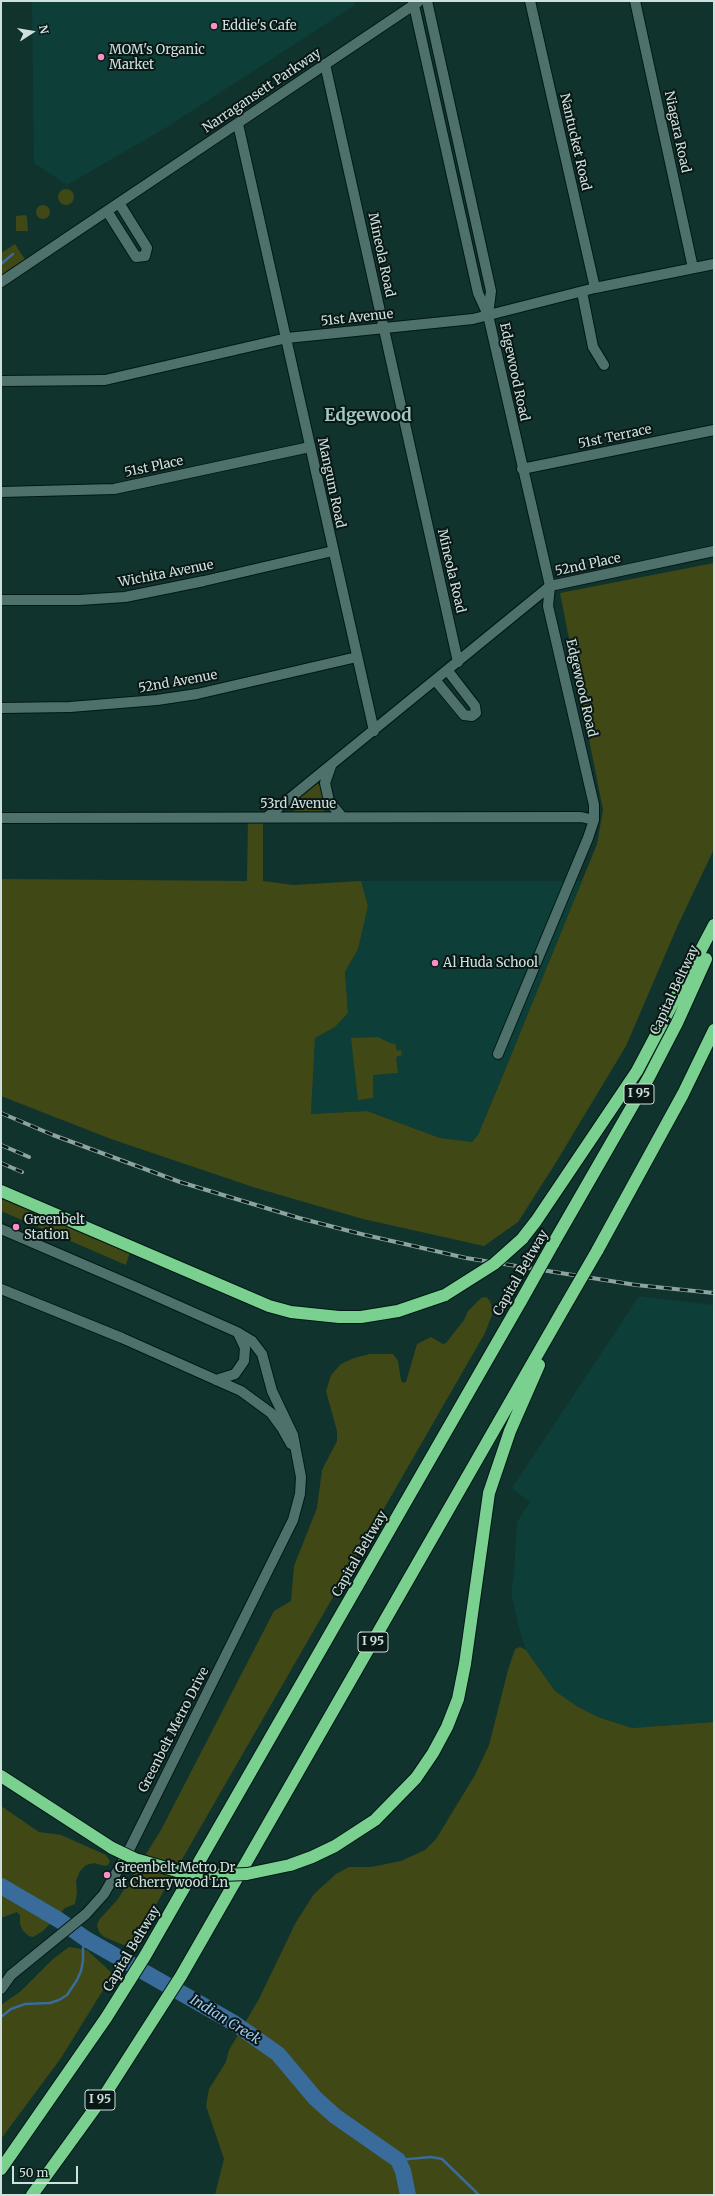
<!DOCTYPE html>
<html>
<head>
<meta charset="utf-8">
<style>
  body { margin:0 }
  #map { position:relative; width:715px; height:2196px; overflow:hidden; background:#10332e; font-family:Merriweather,serif }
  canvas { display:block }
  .frame { position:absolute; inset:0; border:2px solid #cee1dd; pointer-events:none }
  .north { position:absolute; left:12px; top:12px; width:40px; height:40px; -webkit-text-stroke:3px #091715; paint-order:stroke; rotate:78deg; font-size:11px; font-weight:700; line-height:16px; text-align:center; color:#cee1dd }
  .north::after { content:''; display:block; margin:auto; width:14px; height:18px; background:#cee1dd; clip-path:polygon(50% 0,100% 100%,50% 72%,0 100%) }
  .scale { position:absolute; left:12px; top:2166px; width:66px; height:18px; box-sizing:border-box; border:2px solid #cee1dd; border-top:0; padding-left:5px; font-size:12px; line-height:14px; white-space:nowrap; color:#cee1dd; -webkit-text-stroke:3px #091715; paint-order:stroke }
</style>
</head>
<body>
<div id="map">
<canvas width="715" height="2196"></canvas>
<div class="frame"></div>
<div class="north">N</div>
<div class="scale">50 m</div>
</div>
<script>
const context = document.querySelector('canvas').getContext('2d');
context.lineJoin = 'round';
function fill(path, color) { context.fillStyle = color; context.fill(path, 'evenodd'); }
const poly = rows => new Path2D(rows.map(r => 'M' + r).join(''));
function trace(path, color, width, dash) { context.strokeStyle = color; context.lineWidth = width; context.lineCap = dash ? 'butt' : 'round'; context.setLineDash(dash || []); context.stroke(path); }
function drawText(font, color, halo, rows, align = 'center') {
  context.font = font + ' Merriweather,serif'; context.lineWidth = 4; context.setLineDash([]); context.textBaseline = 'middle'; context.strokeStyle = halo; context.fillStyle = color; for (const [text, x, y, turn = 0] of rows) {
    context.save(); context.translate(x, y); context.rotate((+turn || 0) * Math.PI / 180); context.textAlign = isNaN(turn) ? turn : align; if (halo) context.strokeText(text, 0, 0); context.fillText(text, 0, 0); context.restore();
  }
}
const built = poly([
  [32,1,353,1,355,5,167,127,67,185,34,163],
  [361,881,582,881,501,1080,478,1135,472,1142,440,1138,367,1111,311,1114,315,1038,335,1027,348,1012,345,972,358,949,368,906],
  [639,1296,714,1305,714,1722,632,1728,598,1717,578,1707,555,1691,526,1650,519,1628,511,1592,514,1575,517,1522,530,1502,512,1488]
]);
const green = poly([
  '58 197a8 8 0 1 1 16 0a8 8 0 1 1-16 0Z',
  '36 212a7 7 0 1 1 14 0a7 7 0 1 1-14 0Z',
  [25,215,27,217,28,231,16,231,16,216],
  [15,244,26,261,1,278,1,253],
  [714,563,714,849,678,925,626,1046,555,1164,518,1222,484,1246,363,1219,256,1188,111,1139,1,1096,1,879,247,881,248,817,263,817,263,881,293,885,361,881,368,906,358,949,345,972,348,1013,335,1027,315,1038,311,1114,367,1111,440,1138,472,1142,478,1135,501,1080,597,844,603,810,560,593],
  [316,783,320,785,326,804,326,808,323,812,295,811,292,809,292,803],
  [378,1037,392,1044,395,1043,397,1051,401,1050,402,1055,396,1057,398,1073,373,1075,373,1098,358,1100,351,1038],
  [1,1197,130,1252,126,1265,1,1211],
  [486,1297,490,1301,493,1312,485,1333,131,1948,104,1937,99,1932,97,1925,99,1920,118,1899,161,1830,274,1611,291,1601,294,1566,317,1508,322,1470,337,1441,337,1431,326,1391,331,1375,341,1364,354,1358,370,1354,393,1354,398,1361,401,1380,403,1383,406,1382,417,1344,431,1337,443,1344,446,1343,464,1320,468,1311,481,1298],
  [520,1647,526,1650,555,1691,578,1707,598,1717,632,1728,714,1722,714,2195,215,2195,224,2159,206,2106,209,2089,226,2062,229,2050,259,1999,295,1924,314,1894,336,1874,349,1867,371,1867,401,1861,425,1850,436,1839,475,1775,489,1745,508,1670,515,1649],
  [1,1806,39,1832,61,1835,106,1855,110,1861,108,1865,105,1866,94,1863,86,1865,80,1871,76,1881,77,1892,75,1904,65,1908,43,1931,33,1937,29,1936,23,1931,20,1924,20,1915,17,1912,1,1918],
  [69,1947,87,1950,113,1974,61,2058,1,2139,1,2005,21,1991,53,1959]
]);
const stream = poly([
  [1,264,13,254],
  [1,2017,11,2009,25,2004,50,2003,59,2000,67,1995,77,1980,81,1971,83,1961,83,1948,86,1939],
  [398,2160,431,2157,442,2159,479,2195]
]);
const river = poly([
  [1,1886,59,1920,86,1939,234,2023,278,2054,315,2098,335,2116,398,2160,403,2171,408,2195]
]);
const street = poly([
  [413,1,478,293,488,315,550,586,548,606,594,805,594,820,588,838,498,1054],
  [427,1,491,291,488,315],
  [530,1,595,288],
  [635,1,693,268],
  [325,64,458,662],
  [238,124,374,731],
  [107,211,136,257,145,256,147,248,119,203],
  [1,282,418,2],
  [582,292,593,347,604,365],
  [1,381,105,380,287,338,473,319,595,288,714,264],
  [522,469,714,430],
  [1,492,114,489,310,447],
  [1,600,79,600,125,597,204,581,333,551],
  [436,681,464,715,472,716,476,713,475,706,448,671],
  [1,708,70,707,157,700,197,694,357,657],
  [331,766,325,783,329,801,342,817],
  [267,817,550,586,714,551],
  [1,818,581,817,594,820],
  [1,1229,138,1288,237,1332,252,1341,262,1354,272,1391,293,1435,301,1477,300,1494,293,1520,126,1856,104,1894,86,1914,11,1975,1,1989],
  [1,1289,122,1338,241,1391,271,1413,282,1428,291,1444],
  [216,1380,235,1374,244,1361,245,1348,238,1333]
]);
const highway = poly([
  [1,1191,269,1306,291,1312,339,1317,361,1317,398,1311,445,1295],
  [522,1239,536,1221,637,1071,714,925],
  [553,1244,649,1077,677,1023,706,959],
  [597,1251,683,1094,714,1030],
  [1,1776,112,1848],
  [375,1820,416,1778,433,1753,447,1727,458,1699,465,1664,489,1493,510,1431,539,1365],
  [1,2169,106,2018,145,1956,521,1301],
  [32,2195,106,2093,181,1976,564,1308]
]);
const rail = poly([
  [1,1113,53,1135,180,1182,299,1218,361,1234,466,1258,636,1285,714,1293],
  [1,1145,29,1157],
  [1,1163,22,1172]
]);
const highwayBridge = poly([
  [445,1295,494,1264,522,1239],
  [521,1301,553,1244],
  [564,1308,597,1251],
  [112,1848,135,1859,177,1871,223,1875,247,1874,290,1865,312,1857,335,1846,375,1820]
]);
const markers = [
  [214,26,4,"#f98fc9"],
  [101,57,4,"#f98fc9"],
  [435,963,4,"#f98fc9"],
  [16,1227,4,"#f98fc9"],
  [107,1875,4,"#f98fc9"]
];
const shields = [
  [639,1094,30],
  [373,1642,30],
  [100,2100,30]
];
const shieldNames = [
  ["I 95",639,1094],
  ["I 95",373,1642],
  ["I 95",100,2100]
];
const poiNames = [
  ["Eddie's Cafe",222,26],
  ["MOM's Organic",109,50],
  ["Market",109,65],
  ["Al Huda School",443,963],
  ["Greenbelt",24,1220],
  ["Station",24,1235],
  ["Greenbelt Metro Dr",115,1868],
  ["at Cherrywood Ln",115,1883]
];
const streetNames = [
  ["Narragansett Parkway",262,91,-34],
  ["Niagara Road",677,132,78],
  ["Nantucket Road",575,142,77],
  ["Mineola Road",381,255,78],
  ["51st Avenue",357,318,-6],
  ["Edgewood Road",514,372,78],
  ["51st Terrace",615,437,-12],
  ["51st Place",154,467,-12],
  ["Mangum Road",331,483,78],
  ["52nd Place",588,565,-12],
  ["Mineola Road",451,571,77],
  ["Wichita Avenue",166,574,-11],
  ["52nd Avenue",178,682,-10],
  ["Edgewood Road",581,688,77],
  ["53rd Avenue",298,804],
  ["Capital Beltway",675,990,-65],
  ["Capital Beltway",521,1273,-60],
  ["Capital Beltway",360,1554,-60],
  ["Greenbelt Metro Drive",174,1730,-63],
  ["Capital Beltway",132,1949,-59]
];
const waterNames = [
  ["Indian Creek",225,2020,32]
];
const districtNames = [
  ["Edgewood",368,416]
];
fill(built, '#0e3e38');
fill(green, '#404816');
trace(stream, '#396b9b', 2.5);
trace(river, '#396b9b', 16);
trace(street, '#011916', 12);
trace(highway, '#011916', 14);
trace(street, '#4f716c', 10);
trace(highway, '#79d08f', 12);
trace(rail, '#8ca4a0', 4);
trace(rail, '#091715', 2.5, [8]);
trace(highwayBridge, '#011916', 14, []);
trace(highwayBridge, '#79d08f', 12);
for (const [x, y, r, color] of markers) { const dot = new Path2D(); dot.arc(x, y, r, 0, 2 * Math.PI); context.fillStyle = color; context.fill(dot); trace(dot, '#091715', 1.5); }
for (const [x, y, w] of shields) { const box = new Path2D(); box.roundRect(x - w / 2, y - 10, w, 20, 3); context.fillStyle = '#091715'; context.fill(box); trace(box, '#cee1dd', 1); }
drawText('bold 12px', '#cee1dd', null, shieldNames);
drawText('13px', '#cee1dd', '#091715', poiNames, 'left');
drawText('13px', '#cee1dd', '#091715', streetNames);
drawText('italic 14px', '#9ec8f2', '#091715', waterNames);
drawText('bold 17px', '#a3c9c2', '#091715', districtNames);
</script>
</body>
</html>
